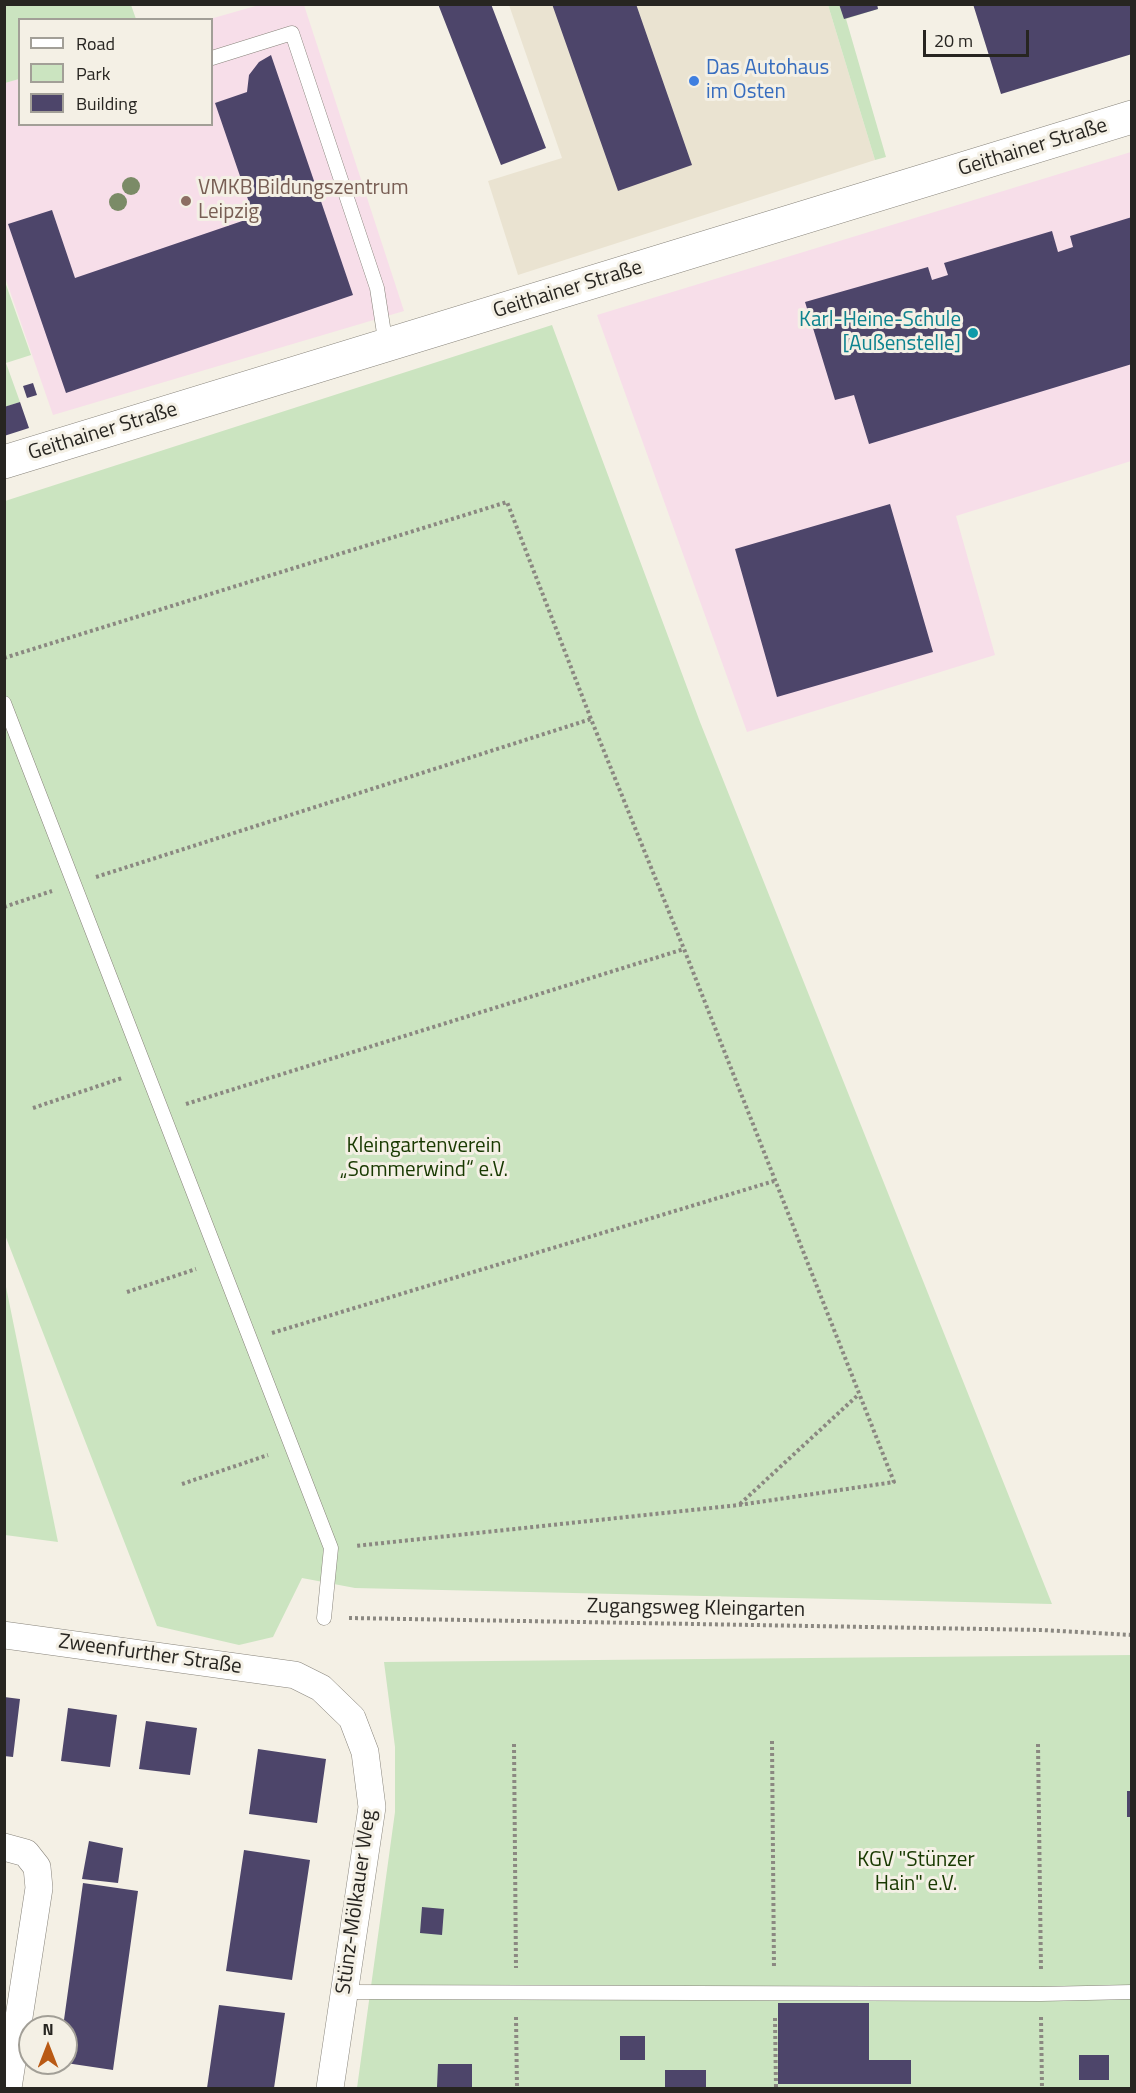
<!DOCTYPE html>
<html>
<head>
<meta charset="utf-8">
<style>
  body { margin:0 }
  #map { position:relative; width:1136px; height:2093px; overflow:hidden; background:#f4f0e5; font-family:"Titillium Web",sans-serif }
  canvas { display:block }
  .frame { position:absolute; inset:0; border:6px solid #272521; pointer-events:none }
  .legend { position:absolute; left:18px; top:18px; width:195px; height:108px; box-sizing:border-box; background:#f4f0e5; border:2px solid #a29f97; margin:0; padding:8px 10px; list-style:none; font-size:18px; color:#272521 }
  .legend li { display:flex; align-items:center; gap:12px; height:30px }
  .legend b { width:30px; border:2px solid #a29f97 }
  .north { position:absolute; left:18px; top:2015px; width:60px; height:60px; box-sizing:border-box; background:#f4f0e5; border:2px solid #a29f97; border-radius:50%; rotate:0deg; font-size:16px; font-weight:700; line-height:24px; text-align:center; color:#272521 }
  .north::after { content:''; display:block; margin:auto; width:21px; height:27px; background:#b95a15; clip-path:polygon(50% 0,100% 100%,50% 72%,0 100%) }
  .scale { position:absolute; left:923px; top:30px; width:106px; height:27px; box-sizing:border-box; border:3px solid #272521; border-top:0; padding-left:8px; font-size:18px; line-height:21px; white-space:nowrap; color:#272521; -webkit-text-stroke:4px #f4f0e5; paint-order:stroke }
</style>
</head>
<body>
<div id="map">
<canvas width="1136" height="2093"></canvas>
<div class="frame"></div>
<ul class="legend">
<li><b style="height:8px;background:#fff"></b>Road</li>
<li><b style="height:16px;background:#cbe4c0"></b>Park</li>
<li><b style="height:16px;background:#4d456a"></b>Building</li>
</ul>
<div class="north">N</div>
<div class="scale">20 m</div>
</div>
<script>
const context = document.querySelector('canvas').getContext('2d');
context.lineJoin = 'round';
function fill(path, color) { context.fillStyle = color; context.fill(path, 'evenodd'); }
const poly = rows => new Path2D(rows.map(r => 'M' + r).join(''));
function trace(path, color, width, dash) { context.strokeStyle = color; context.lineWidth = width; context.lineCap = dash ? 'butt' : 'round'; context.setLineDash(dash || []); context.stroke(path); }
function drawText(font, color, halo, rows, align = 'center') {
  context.font = font + ' "Titillium Web",sans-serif'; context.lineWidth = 6; context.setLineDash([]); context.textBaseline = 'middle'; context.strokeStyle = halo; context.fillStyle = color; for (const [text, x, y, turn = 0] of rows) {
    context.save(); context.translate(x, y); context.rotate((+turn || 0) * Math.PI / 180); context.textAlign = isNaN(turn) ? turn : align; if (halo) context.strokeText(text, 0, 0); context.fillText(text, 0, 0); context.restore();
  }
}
const built = poly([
  [509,5,828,5,875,160,518,275,488,181,562,158]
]);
const education = poly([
  [259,5,304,5,404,311,53,415,5,277,4,83,19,79,20,124,212,124,212,20,210,19],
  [1131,152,1131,461,956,516,995,655,747,732,597,315]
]);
const green = poly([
  [5,4,131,5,136,19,20,20,19,79,5,83],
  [828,5,877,5,878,9,846,19,886,157,875,160],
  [4,279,31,355,6,363,20,402,5,407],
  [552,325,700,722,1052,1604,355,1588,302,1578,273,1637,239,1645,157,1626,5,1235,5,501],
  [5,1282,58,1542,5,1535],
  [1131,1655,1131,2088,357,2088,395,1812,395,1747,384,1662]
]);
const building = poly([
  [438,4,491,4,546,148,501,165],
  [552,4,636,4,692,165,618,191],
  [839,4,877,4,878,9,844,19],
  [973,4,1132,4,1132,54,1001,94],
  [271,55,353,295,66,393,8,224,52,210,75,278,254,217,215,103,247,92,249,75,259,62],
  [1132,217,1132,364,869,444,854,395,835,400,805,302,928,267,932,280,948,275,944,263,1052,231,1058,252,1073,247,1070,236],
  [33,383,37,395,27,398,23,386],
  [20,402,29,428,4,436,4,407],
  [890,504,933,652,777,697,735,549],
  [4,1697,20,1699,13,1757,4,1756],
  [68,1708,117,1715,110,1767,61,1761],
  [146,1721,197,1728,190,1775,139,1769],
  [258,1749,326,1759,317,1823,249,1814],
  [1127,1791,1132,1791,1132,1817,1127,1817],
  [89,1841,123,1848,118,1883,82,1879],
  [244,1850,310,1860,292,1980,226,1971],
  [83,1883,138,1891,113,2070,66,2063,66,2027,63,2027],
  [422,1907,444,1909,442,1935,420,1933],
  [778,2003,869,2003,869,2060,911,2060,911,2084,778,2084],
  [219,2005,285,2013,274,2088,207,2088],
  [620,2036,645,2036,645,2060,620,2060],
  [1079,2055,1109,2055,1109,2080,1079,2080],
  [438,2064,472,2064,472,2088,437,2087],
  [665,2070,706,2070,706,2087,665,2087]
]);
const path = poly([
  [4,658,507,502,591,719,684,949,894,1482,739,1505,355,1546],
  [96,877,591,719],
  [4,907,52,891],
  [186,1104,684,949],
  [33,1108,122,1078],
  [127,1292,196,1269],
  [272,1333,774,1181],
  [182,1484,268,1455],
  [740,1504,858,1395],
  [349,1618,1042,1630,1132,1635],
  [772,1741,774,1969],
  [514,1744,516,1968],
  [1038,1744,1041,1971],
  [516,2017,517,2088],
  [1041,2017,1042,2088],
  [775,2018,776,2088]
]);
const lane = poly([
  [212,58,292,33,377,288,386,346],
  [4,703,331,1548,324,1618],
  [345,1992,1041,1994,1132,1992]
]);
const street = poly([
  [4,1635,295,1675,321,1688,352,1718,365,1752,372,1807,330,2088],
  [4,1847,26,1853,37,1867,39,1888,8,2088]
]);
const secondary = poly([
  [4,462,1132,117]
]);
const trees = [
  [131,186],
  [118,202]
];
const markers = [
  [694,81,6,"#3f7fe0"],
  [186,201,6,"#8d6e63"],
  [973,333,6,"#0f9aa8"]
];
const shopNames = [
  ["Das Autohaus",706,69],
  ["im Osten",706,93]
];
const streetNames = [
  ["Geithainer Straße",1033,148,-17],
  ["Geithainer Straße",568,290,-17],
  ["Geithainer Straße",103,432,-17],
  ["Zugangsweg Kleingarten",696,1609,1],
  ["Zweenfurther Straße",150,1655,8],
  ["Stünz-Mölkauer Weg",357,1902,-82]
];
const educationNames = [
  ["VMKB Bildungszentrum",198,189],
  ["Leipzig",198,213]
];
const cultureNames = [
  ["Karl-Heine-Schule",961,321],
  ["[Außenstelle]",961,345]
];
const parkNames = [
  ["Kleingartenverein",424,1147],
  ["„Sommerwind“ e.V.",424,1171],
  ["KGV \"Stünzer",916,1861],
  ["Hain\" e.V.",916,1885]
];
fill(built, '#eae3d1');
fill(education, '#f7dee9');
fill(green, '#cbe4c0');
fill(building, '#4d456a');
trace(lane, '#88847b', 15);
trace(street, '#88847b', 28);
trace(secondary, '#88847b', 34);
trace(path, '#8b8881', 4, [3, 3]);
trace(lane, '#fff', 14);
trace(street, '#fff', 27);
trace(secondary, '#fff', 33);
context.fillStyle = '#7b8b67';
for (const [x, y] of trees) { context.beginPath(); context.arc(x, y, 9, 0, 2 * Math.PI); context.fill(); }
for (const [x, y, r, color] of markers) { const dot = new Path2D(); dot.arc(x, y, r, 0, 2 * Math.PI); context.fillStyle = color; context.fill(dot); trace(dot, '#f4f0e5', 2); }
drawText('21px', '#366cbe', '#f4f0e5', shopNames, 'left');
drawText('21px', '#272521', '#f4f0e5', streetNames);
drawText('21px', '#785e54', '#f4f0e5', educationNames, 'left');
drawText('21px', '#0d838f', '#f4f0e5', cultureNames, 'right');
drawText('21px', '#183900', '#f4f0e5', parkNames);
</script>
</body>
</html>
